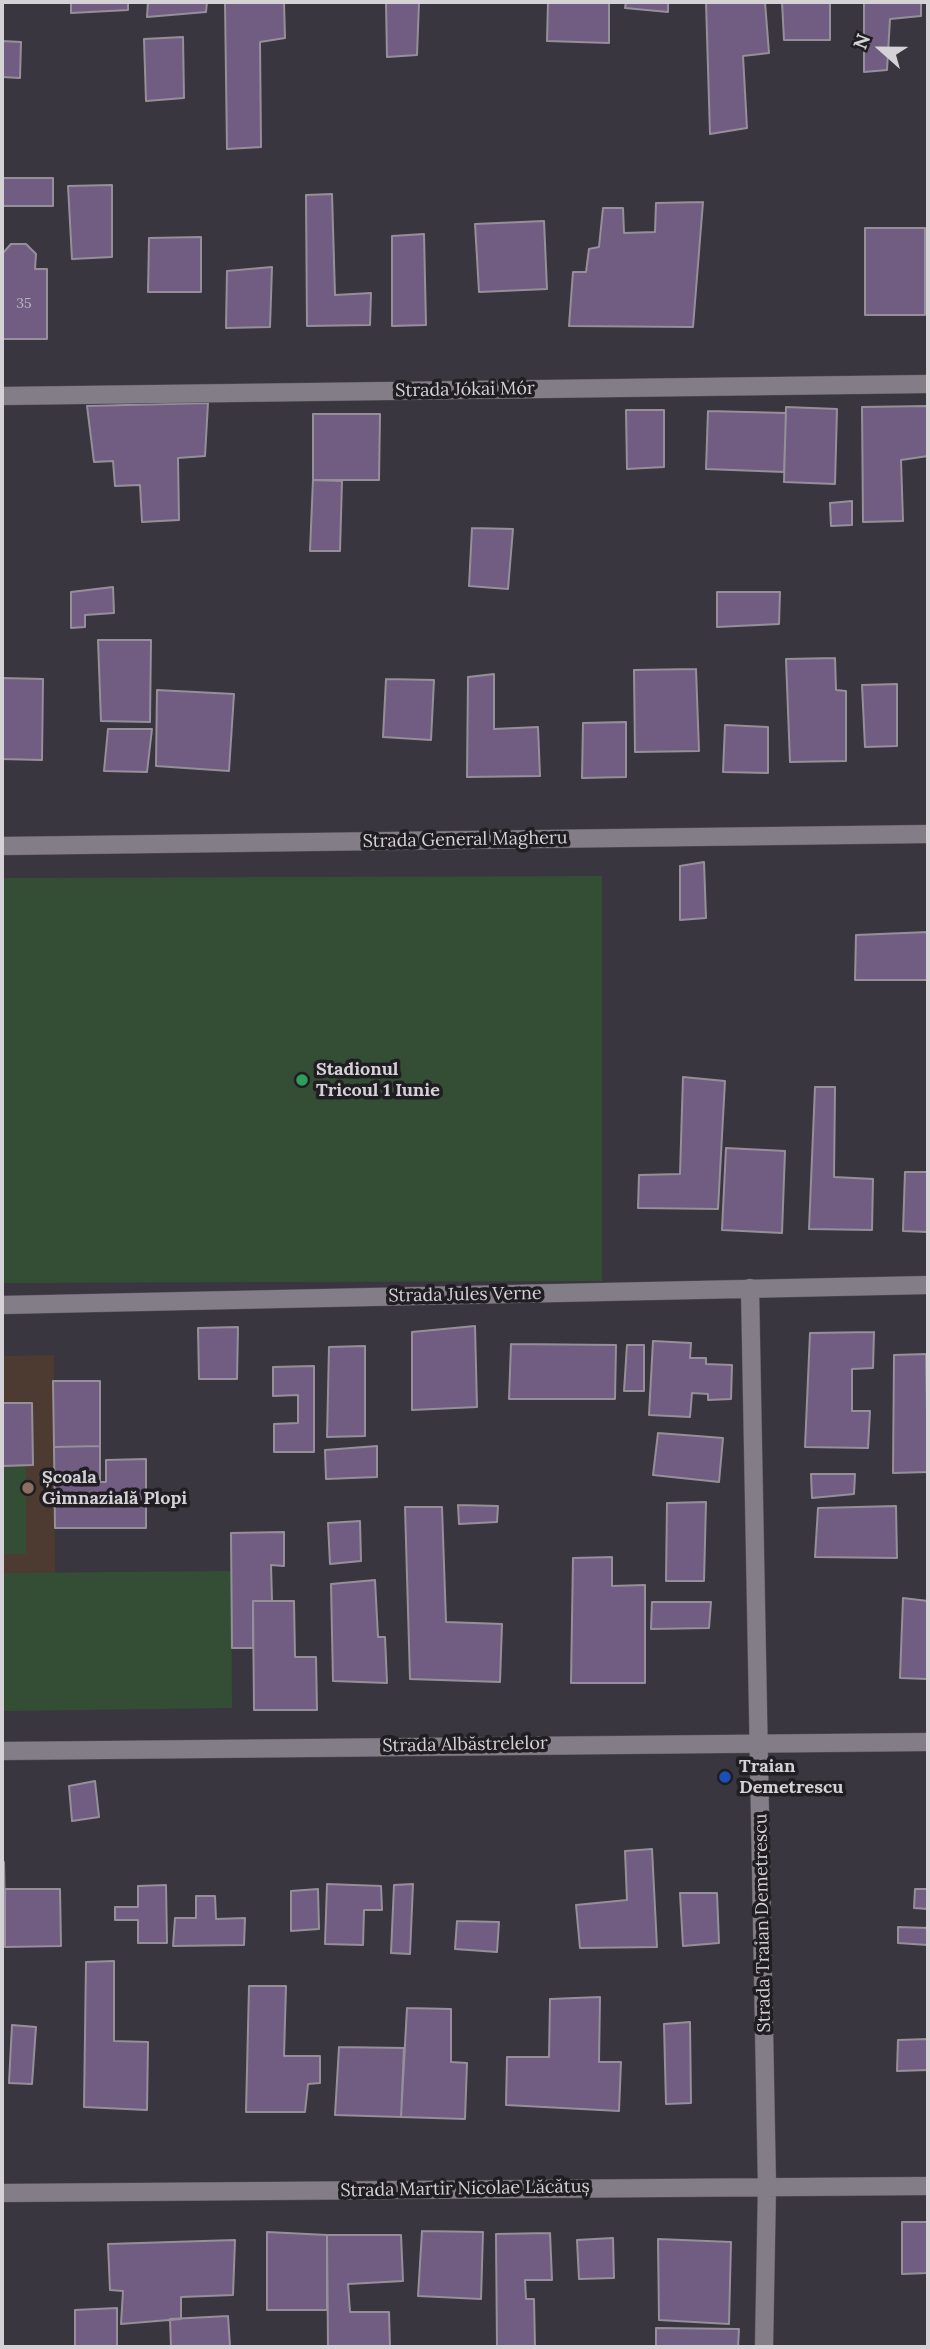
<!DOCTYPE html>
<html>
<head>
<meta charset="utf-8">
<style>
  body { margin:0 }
  #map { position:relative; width:930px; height:2349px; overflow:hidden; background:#3a363f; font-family:Lora,serif }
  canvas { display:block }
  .frame { position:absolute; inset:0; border:4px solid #d4d1d7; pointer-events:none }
  .north { position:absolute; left:846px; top:14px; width:70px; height:70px; -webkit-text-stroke:5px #201e22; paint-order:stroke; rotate:291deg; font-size:19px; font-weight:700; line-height:28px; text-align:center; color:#d4d1d7 }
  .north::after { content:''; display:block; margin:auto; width:24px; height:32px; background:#d4d1d7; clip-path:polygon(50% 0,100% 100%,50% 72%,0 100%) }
</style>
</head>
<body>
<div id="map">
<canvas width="930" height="2349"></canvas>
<div class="frame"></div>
<div class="north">N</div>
</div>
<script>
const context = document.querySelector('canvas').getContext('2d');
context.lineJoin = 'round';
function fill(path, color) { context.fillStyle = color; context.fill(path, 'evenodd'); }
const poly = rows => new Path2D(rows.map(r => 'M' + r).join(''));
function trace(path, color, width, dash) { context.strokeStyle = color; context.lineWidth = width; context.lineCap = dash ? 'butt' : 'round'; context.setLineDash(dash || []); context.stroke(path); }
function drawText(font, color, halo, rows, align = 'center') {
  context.font = font + ' Lora,serif'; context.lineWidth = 7; context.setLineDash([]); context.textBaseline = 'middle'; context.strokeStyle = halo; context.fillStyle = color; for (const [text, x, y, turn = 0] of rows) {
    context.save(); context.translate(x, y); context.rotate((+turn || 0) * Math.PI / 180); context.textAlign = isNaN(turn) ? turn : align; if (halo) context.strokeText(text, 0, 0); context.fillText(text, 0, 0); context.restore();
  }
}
const education = poly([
  [54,1355,55,1573,2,1573,2,1356]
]);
const green = poly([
  [602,876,602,1281,2,1283,2,878],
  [26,1465,26,1554,2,1554,2,1466],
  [231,1571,232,1708,2,1711,2,1573]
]);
const building = poly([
  [71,2,128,2,128,10,71,13,71,2],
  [148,2,207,2,206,12,147,17,148,2],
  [225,2,284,2,285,38,260,42,261,147,227,149,225,2],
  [386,2,419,2,417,55,387,57,386,2],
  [548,2,609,2,609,43,547,41,548,2],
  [626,2,668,2,668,12,625,8,626,2],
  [706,2,765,2,769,53,743,56,747,128,710,134,706,2],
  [782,2,830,2,830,40,784,40,782,2],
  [864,2,921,2,921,16,890,19,887,70,864,72,864,2],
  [183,37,184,98,146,101,144,39,183,37],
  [2,41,21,42,20,78,2,77,2,41],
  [2,178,53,178,53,206,2,206,2,178],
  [112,185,112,257,72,259,68,186,112,185],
  [332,194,335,295,371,293,370,325,307,326,306,195,332,194],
  [703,202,693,327,569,326,573,272,586,272,589,249,599,247,603,208,623,208,624,233,655,232,656,203,703,202],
  [544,221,547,289,479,292,475,224,544,221],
  [865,228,925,228,925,315,865,315,865,228],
  [424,234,426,325,392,326,392,236,424,234],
  [201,237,201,292,148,292,149,238,201,237],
  [11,244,26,244,36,254,35,269,47,269,47,339,2,339,2,254,11,244],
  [272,267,270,327,226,328,227,271,272,267],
  [208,403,205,456,178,458,179,520,142,522,140,485,115,486,113,461,94,462,87,406,208,403],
  [928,406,928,456,901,460,903,521,863,522,862,407,928,406],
  [786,407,837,409,835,484,784,482,786,407],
  [626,410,664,410,664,467,627,469,626,410],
  [708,411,786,413,784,472,706,469,708,411],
  [313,414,380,414,379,480,313,480,313,414],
  [313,480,342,481,340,551,310,551,313,480],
  [852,501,852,525,831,526,830,503,852,501],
  [472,528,513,529,508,589,469,586,472,528],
  [113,587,114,613,85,615,85,627,71,628,71,592,113,587],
  [717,592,780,592,779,624,717,627,717,592],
  [98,640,151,640,150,722,101,721,98,640],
  [835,658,836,690,846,691,846,761,790,762,786,659,835,658],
  [696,669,699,751,635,752,634,670,696,669],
  [494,674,494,729,538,727,540,776,467,777,468,677,494,674],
  [2,678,43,679,42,760,2,759,2,678],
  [386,679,434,680,431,740,383,737,386,679],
  [897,684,897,746,865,747,862,685,897,684],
  [157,690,234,694,229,771,156,766,157,690],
  [626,722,626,777,582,778,583,723,626,722],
  [725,725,768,727,768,773,723,772,725,725],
  [108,729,152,729,147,772,104,771,108,729],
  [704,862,706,918,680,920,680,866,704,862],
  [928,932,928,980,855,980,856,935,928,932],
  [683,1077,725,1081,718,1209,638,1208,639,1175,680,1174,683,1077],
  [815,1087,835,1087,834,1177,873,1179,872,1230,809,1229,815,1087],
  [726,1148,785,1151,782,1233,722,1230,726,1148],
  [905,1172,928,1172,928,1232,903,1231,905,1172],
  [475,1326,477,1407,412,1410,412,1332,475,1326],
  [238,1327,237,1379,199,1379,198,1328,238,1327],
  [874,1332,873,1368,852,1369,852,1411,870,1411,868,1448,805,1447,810,1333,874,1332],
  [653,1341,691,1343,690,1358,706,1358,706,1364,732,1365,731,1399,708,1400,708,1394,692,1393,690,1417,649,1415,653,1341],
  [511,1344,616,1345,615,1399,509,1399,511,1344],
  [627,1345,644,1345,644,1391,624,1391,627,1345],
  [365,1346,365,1436,327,1437,329,1347,365,1346],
  [926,1354,928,1472,893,1473,894,1355,926,1354],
  [314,1366,314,1452,274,1452,274,1424,298,1423,298,1395,273,1396,273,1367,314,1366],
  [53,1381,100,1381,100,1446,54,1447,53,1381],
  [2,1403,32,1403,33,1465,2,1466,2,1403],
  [658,1433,723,1438,719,1482,653,1475,658,1433],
  [100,1446,100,1482,106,1482,106,1460,146,1459,146,1528,55,1528,54,1447,100,1446],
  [377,1446,377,1477,326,1479,325,1450,377,1446],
  [811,1474,855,1474,854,1494,812,1498,811,1474],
  [706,1502,704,1581,666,1581,667,1503,706,1502],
  [458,1505,498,1506,497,1522,459,1524,458,1505],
  [896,1506,897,1558,815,1557,818,1508,896,1506],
  [405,1507,442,1507,446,1622,502,1624,500,1682,410,1679,405,1507],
  [360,1521,361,1561,330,1564,328,1523,360,1521],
  [284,1532,284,1566,271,1565,272,1601,253,1601,253,1648,232,1648,231,1533,284,1532],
  [612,1557,612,1586,645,1585,645,1683,571,1683,573,1558,612,1557],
  [375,1580,378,1637,385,1637,387,1683,333,1681,331,1584,375,1580],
  [903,1598,928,1601,928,1679,900,1678,903,1598],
  [253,1601,294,1601,295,1657,316,1657,317,1710,254,1710,253,1601],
  [652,1602,711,1602,709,1628,651,1629,652,1602],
  [95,1781,99,1817,72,1821,69,1786,95,1781],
  [652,1849,657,1947,580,1948,576,1905,627,1900,625,1851,652,1849],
  [2,1862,4,1862,5,1915,2,1915,2,1862],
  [327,1884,381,1886,382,1910,364,1910,363,1945,325,1944,327,1884],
  [413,1884,410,1954,391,1953,394,1885,413,1884],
  [166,1885,167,1943,138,1943,138,1920,115,1920,115,1907,138,1907,138,1886,166,1885],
  [5,1889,60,1889,61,1946,5,1947,5,1889],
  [318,1889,319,1929,291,1931,291,1891,318,1889],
  [915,1889,928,1889,928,1909,914,1908,915,1889],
  [680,1893,717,1893,719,1943,683,1946,680,1893],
  [196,1896,215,1896,216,1919,245,1918,244,1945,173,1946,175,1918,196,1918,196,1896],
  [457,1921,499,1922,497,1952,455,1949,457,1921],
  [898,1927,928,1928,928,1945,898,1943,898,1927],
  [114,1961,114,2041,148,2042,147,2110,84,2107,86,1962,114,1961],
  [249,1986,286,1986,284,2056,320,2056,320,2083,308,2084,305,2112,246,2112,249,1986],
  [600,1997,599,2062,621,2062,619,2111,506,2105,507,2057,549,2057,550,1999,600,1997],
  [407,2008,451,2009,451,2062,467,2063,465,2119,401,2117,407,2008],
  [690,2022,691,2103,666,2104,664,2024,690,2022],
  [12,2025,36,2027,32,2084,9,2083,12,2025],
  [928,2039,928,2070,897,2071,898,2040,928,2039],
  [339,2047,404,2048,401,2117,335,2115,339,2047],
  [902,2222,928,2222,928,2273,902,2274,902,2222],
  [422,2231,483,2232,481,2299,418,2296,422,2231],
  [267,2232,327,2235,327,2310,267,2310,267,2232],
  [550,2233,552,2280,525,2280,526,2299,534,2299,535,2347,497,2347,496,2234,550,2233],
  [327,2235,401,2235,403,2281,348,2284,350,2312,389,2312,390,2347,328,2347,327,2235],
  [613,2238,614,2278,579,2279,577,2240,613,2238],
  [658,2239,731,2242,729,2324,659,2320,658,2239],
  [235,2240,233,2295,181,2297,181,2319,121,2324,123,2291,110,2290,108,2244,235,2240],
  [117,2308,117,2347,75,2347,75,2310,117,2308],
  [228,2316,230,2346,171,2347,170,2319,228,2316],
  [656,2328,739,2329,738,2347,656,2347,656,2328]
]);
const street = poly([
  [2,396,928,384],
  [2,846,928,834],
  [750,1288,767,2186,764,2347],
  [2,1305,928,1285],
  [2,2193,928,2186]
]);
const secondary = poly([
  [2,1751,928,1742]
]);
const markers = [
  [302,1080,7,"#2e9e5b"],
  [28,1488,7,"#8d6e63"],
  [725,1777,7,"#1a4fb4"]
];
const numberNames = [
  ["35",24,304]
];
const streetNames = [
  ["Strada Jókai Mór",465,390,-1],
  ["Strada General Magheru",465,840,-1],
  ["Strada Jules Verne",465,1295,-1],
  ["Strada Albăstrelelor",465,1745,-1],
  ["Strada Traian Demetrescu",763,1923,-91],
  ["Strada Martir Nicolae Lăcătuș",465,2189,-1]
];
const poiNames = [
  ["Stadionul",316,1070],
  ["Tricoul 1 Iunie",316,1091],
  ["Școala",42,1478],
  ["Gimnazială Plopi",42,1499],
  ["Traian",739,1767],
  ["Demetrescu",739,1788]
];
fill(education, '#4d3b31');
fill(green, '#344e35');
fill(building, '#705d81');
trace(building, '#958f9a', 2);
trace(street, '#57535a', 19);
trace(secondary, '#57535a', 19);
trace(street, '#837d88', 18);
trace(secondary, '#837d88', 18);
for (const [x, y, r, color] of markers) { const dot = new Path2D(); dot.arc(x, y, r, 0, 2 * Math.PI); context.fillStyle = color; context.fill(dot); trace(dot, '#201e22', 2.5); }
drawText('14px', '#bbb4c2', null, numberNames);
drawText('18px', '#d4d1d7', '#201e22', streetNames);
drawText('bold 18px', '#d4d1d7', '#201e22', poiNames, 'left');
</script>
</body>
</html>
